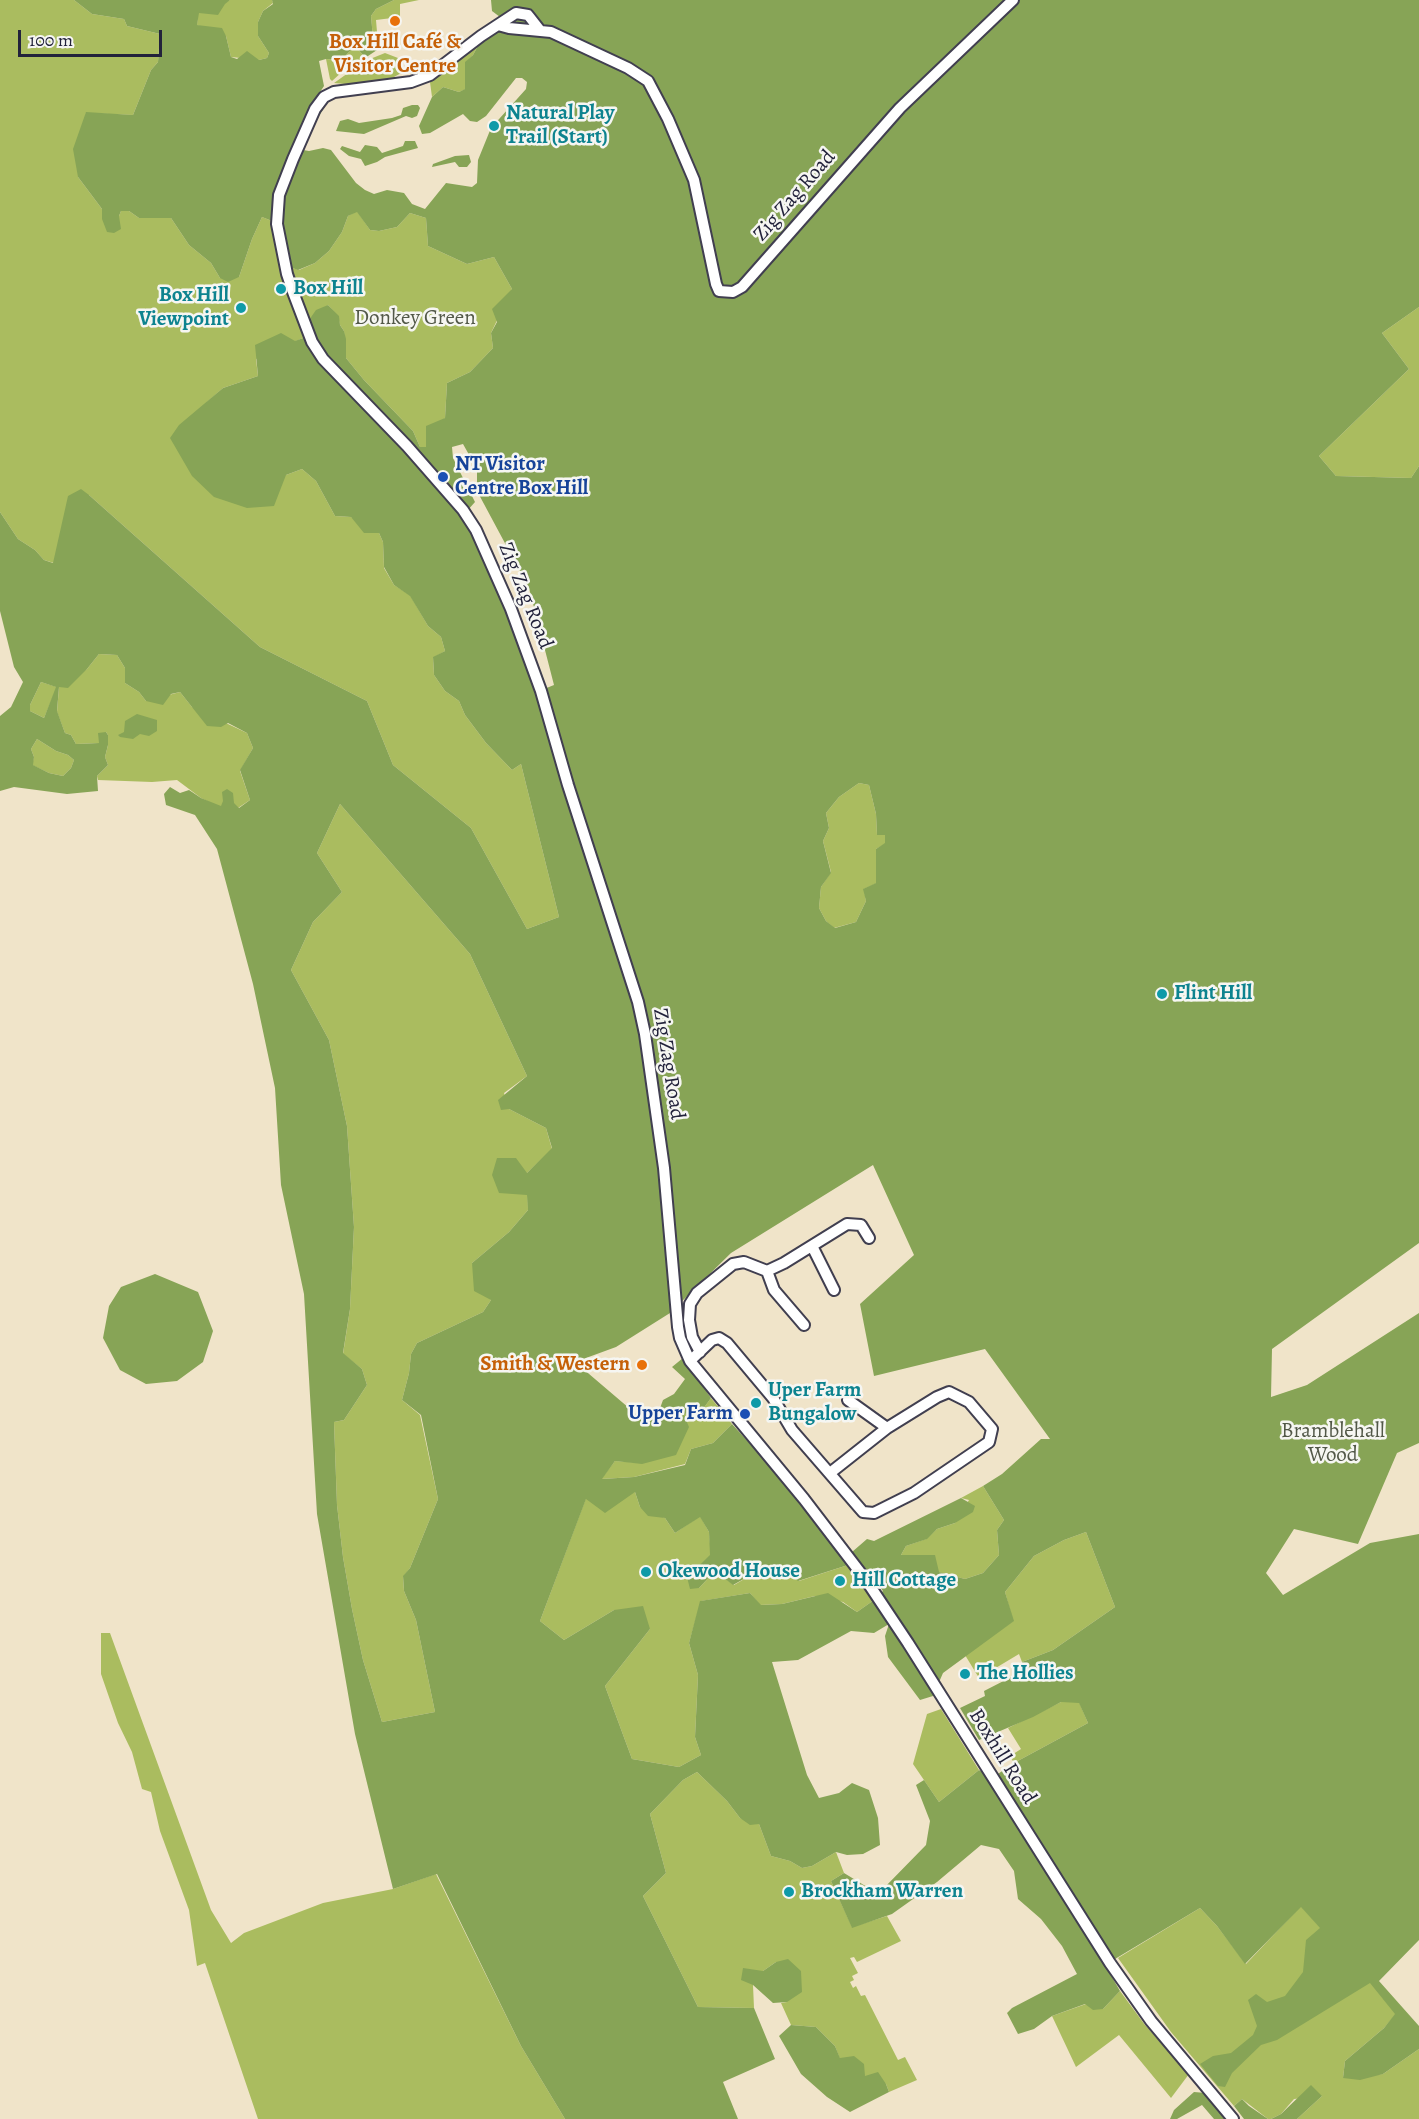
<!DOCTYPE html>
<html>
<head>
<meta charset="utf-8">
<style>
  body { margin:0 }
  #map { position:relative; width:1419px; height:2119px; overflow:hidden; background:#f0e4c9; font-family:Alegreya,serif }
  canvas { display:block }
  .scale { position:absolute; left:18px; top:30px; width:144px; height:27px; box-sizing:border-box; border:3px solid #22223b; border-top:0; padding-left:8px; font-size:18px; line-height:21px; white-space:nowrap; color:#22223b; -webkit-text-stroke:4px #f6f6f2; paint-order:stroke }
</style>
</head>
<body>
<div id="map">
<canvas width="1419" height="2119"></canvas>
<div class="scale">100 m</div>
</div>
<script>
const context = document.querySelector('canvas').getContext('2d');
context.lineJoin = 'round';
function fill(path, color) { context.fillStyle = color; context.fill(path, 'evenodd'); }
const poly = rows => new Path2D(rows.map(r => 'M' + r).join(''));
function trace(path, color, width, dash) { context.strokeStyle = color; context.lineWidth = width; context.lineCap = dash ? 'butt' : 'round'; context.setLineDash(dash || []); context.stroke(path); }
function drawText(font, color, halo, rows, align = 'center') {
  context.font = font + ' Alegreya,serif'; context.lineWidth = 5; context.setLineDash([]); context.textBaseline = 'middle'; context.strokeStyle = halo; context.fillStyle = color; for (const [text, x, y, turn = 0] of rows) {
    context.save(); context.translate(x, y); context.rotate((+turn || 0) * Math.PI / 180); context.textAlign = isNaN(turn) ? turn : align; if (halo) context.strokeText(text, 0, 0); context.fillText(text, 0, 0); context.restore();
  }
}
const green = poly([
  [0,0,74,0,92,14,124,19,127,26,160,34,158,62,151,70,133,115,86,113,78,177,102,209,102,219,119,216,121,211,129,211,139,218,171,218,189,245,211,263,220,278,239,277,252,239,262,217,272,221,289,296,305,337,256,359,258,376,223,388,207,402,286,475,302,469,316,481,335,516,351,517,379,533,383,542,384,568,394,585,410,595,428,626,441,637,445,651,433,658,434,675,445,691,459,701,465,715,486,743,512,770,521,764,559,917,527,929,471,828,393,765,367,701,260,647,89,495,54,563,44,560,35,550,18,539,0,512],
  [230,0,272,0,273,3,263,11,258,22,258,36,269,53,267,58,259,60,231,57,226,36,197,25,198,13],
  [394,0,419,0,400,4,400,17,376,20,378,44,373,38,371,16,376,9],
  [480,42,473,55,466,62,466,89,459,92,443,87,432,97,430,82],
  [355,46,364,56,368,56,342,72,332,81,330,79,326,59,341,60],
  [385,53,398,58,402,65,403,72,394,77,394,81,346,86,345,84,334,83,365,61],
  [357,211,370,230,379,231,397,227,410,213,426,218,428,246,467,264,494,257,512,289,491,333,493,348,470,372,447,383,445,418,426,447,420,447,413,431,364,380,346,358,344,331,340,325,338,316,328,305,309,320,290,267,299,270,315,263,329,251,342,232,348,216],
  [1419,307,1419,466,1411,478,1336,476,1319,456,1409,369,1382,333],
  [99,654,117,655,125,668,125,683,139,692,146,701,180,692,192,707,247,733,253,748,240,771,250,800,238,808,217,806,201,798,177,780,152,782,98,780,97,776,108,765,105,757,108,745,108,735,106,732,99,743,76,744,71,735,65,733,57,712,59,687,87,669],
  [41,682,57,687,44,718,30,711,30,705],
  [37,739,56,751,68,755,74,760,71,768,63,776,49,773,32,765,34,757,31,749],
  [859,783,869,785,876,814,877,835,885,835,885,844,876,849,877,883,864,889,866,901,856,922,834,928,826,921,819,908,821,887,831,872,823,841,829,828,826,813,839,797],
  [340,804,470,954,527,1076,504,1093,509,1109,546,1128,552,1149,527,1173,528,1210,509,1232,472,1263,491,1300,483,1312,417,1343,411,1354,409,1373,402,1400,420,1415,438,1499,410,1568,403,1577,404,1591,416,1620,435,1712,382,1722,363,1660,352,1609,343,1557,337,1505,334,1422,344,1420,367,1385,362,1369,343,1354,350,1309,354,1227,347,1126,329,1040,291,970,313,922,342,892,317,853],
  [711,1398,732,1424,713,1443,691,1449,685,1464,634,1477,601,1479,615,1461,642,1463,684,1415,696,1405,703,1409],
  [983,1486,1004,1520,997,1530,999,1555,983,1573,965,1579,938,1572,901,1555,906,1546,926,1539,937,1529,955,1523,969,1500,961,1498],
  [635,1492,640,1507,665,1518,675,1533,700,1516,709,1532,711,1555,687,1577,699,1588,715,1571,734,1585,758,1571,783,1568,799,1581,848,1565,874,1600,857,1612,843,1602,815,1596,782,1604,760,1605,750,1593,701,1601,689,1643,698,1675,695,1737,701,1755,679,1767,632,1759,605,1686,650,1629,614,1610,564,1640,540,1621,586,1498],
  [1086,1532,1115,1607,1053,1650,1022,1662,1019,1654,979,1678,965,1655,1013,1621,1005,1592,1034,1556,1064,1540],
  [101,1633,110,1633,211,1910,231,1943,244,1933,323,1903,393,1889,436,1874,521,2046,565,2119,258,2119,205,1963,197,1966,189,1910,160,1831,151,1792,142,1789,132,1752,118,1723,101,1674],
  [1061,1702,1079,1702,1088,1723,1014,1763,1010,1756,1021,1749,1008,1728],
  [941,1709,979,1770,939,1802,913,1764,927,1714],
  [697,1772,727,1801,740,1818,759,1824,771,1856,790,1861,802,1868,812,1866,836,1852,844,1873,831,1881,852,1927,887,1916,901,1941,857,1962,854,1957,850,1958,858,1973,852,1976,854,1980,850,1982,853,1988,856,1986,861,1996,865,1995,898,2060,905,2057,917,2080,889,2092,886,2084,865,2076,840,2059,835,2046,816,2027,791,2025,781,2003,787,2002,776,1962,763,1971,753,1985,754,2008,698,2007,643,1896,666,1873,650,1814,683,1780],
  [1301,1906,1374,1986,1396,2014,1384,2028,1345,2061,1343,2078,1383,2074,1419,2049,1419,2119,1297,2119,1322,2096,1294,2099,1281,2114,1271,2119,1268,2119,1242,2099,1234,2106,1171,2032,1118,1958,1200,1908,1217,1926,1246,1964],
  [1120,1991,1145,2025,1189,2074,1171,2098,1119,2035,1076,2067,1052,2016,1086,2004,1103,2009]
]);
const forest = poly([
  [74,0,230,0,225,4,218,15,199,13,197,25,222,28,226,36,231,57,237,59,247,51,259,60,267,58,269,53,258,36,258,22,263,11,273,4,272,0,394,0,376,9,371,16,373,38,378,44,377,50,368,56,364,56,355,46,341,60,326,59,319,61,324,86,316,98,325,106,309,133,303,150,309,151,323,148,331,150,356,183,365,190,374,194,387,190,404,193,412,204,425,209,446,183,472,187,477,183,478,160,491,128,526,89,527,82,522,78,516,78,486,116,477,122,470,121,463,114,430,133,422,134,419,126,432,97,443,87,459,92,465,89,465,62,473,55,480,42,501,28,500,17,492,11,491,0,1419,0,1419,307,1382,333,1409,369,1319,456,1336,476,1411,478,1419,466,1419,1243,1272,1349,1271,1397,1307,1385,1419,1313,1419,1443,1397,1453,1358,1544,1294,1529,1266,1573,1283,1595,1370,1543,1419,1534,1419,1940,1379,1981,1419,2026,1419,2049,1383,2074,1360,2080,1343,2078,1345,2061,1384,2028,1395,2014,1370,1983,1277,2040,1261,2045,1232,2073,1225,2087,1218,2086,1200,2064,1213,2056,1231,2053,1253,2035,1257,2026,1248,2000,1256,1994,1267,2002,1285,1996,1303,1972,1306,1940,1320,1928,1301,1907,1245,1964,1217,1926,1200,1908,1105,1965,1120,1991,1103,2009,1093,2010,1085,2004,1052,2016,1034,2029,1018,2034,1007,2013,1012,2008,1077,1974,1062,1946,1041,1919,1018,1899,1014,1871,999,1849,981,1845,937,1882,892,1914,852,1928,831,1881,844,1873,872,1890,883,1889,926,1845,930,1821,916,1785,924,1780,939,1802,979,1770,992,1778,1014,1763,1088,1723,1079,1703,1061,1702,1033,1717,979,1740,960,1708,985,1696,984,1691,1025,1670,1022,1662,1053,1650,1115,1607,1086,1532,1064,1540,1034,1556,1005,1592,1014,1621,943,1673,933,1696,920,1700,888,1657,885,1636,889,1624,874,1633,851,1631,798,1660,772,1662,807,1775,819,1798,839,1793,852,1783,869,1790,878,1818,880,1845,863,1854,847,1855,836,1852,812,1866,802,1868,790,1861,771,1856,759,1824,750,1825,740,1818,727,1801,697,1772,683,1780,650,1814,666,1873,643,1896,698,2007,754,2008,775,2059,723,2082,738,2119,565,2119,521,2046,437,1874,393,1889,355,1734,317,1514,304,1294,281,1185,275,1088,253,984,217,849,195,815,166,805,164,794,170,787,180,793,189,790,201,798,221,806,223,801,222,792,227,789,233,793,234,803,239,808,250,800,240,770,253,748,247,733,228,723,221,727,207,726,180,692,171,694,163,705,146,701,139,692,125,683,125,668,117,655,99,654,87,669,68,688,59,687,57,711,65,733,71,735,76,744,99,743,98,733,106,732,108,735,108,745,105,757,108,765,97,776,98,791,67,794,14,787,0,791,0,716,11,707,23,682,14,667,0,611,0,512,18,539,35,550,44,560,53,563,68,496,81,489,89,495,260,647,367,701,393,765,471,828,527,929,559,917,521,764,512,770,486,743,465,715,459,701,445,691,434,675,433,657,445,651,441,637,428,626,410,596,394,585,384,567,383,542,379,533,364,533,351,517,335,516,316,481,302,469,286,475,274,506,247,508,214,497,192,476,170,438,179,425,223,388,258,376,255,345,281,333,295,341,311,335,307,323,316,310,328,305,339,316,340,325,344,331,346,339,346,358,364,380,413,431,420,447,426,447,426,426,445,418,447,383,470,372,493,348,491,333,497,322,492,309,512,289,494,257,467,264,428,246,426,218,410,213,397,227,379,231,370,230,357,212,348,216,342,232,329,251,315,263,298,270,290,267,272,221,262,217,252,239,239,277,228,282,220,278,211,263,189,245,171,218,139,218,129,211,121,211,119,216,121,229,114,233,107,232,102,219,102,209,78,177,73,149,86,112,133,115,151,70,158,62,160,34,127,26,124,19,92,14],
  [463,444,477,469,477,491,529,588,554,685,544,689,467,511,475,502,453,458,452,447],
  [41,682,56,687,44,718,30,711,30,705],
  [37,739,56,751,68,755,74,760,71,768,63,776,49,773,33,765,34,757,31,749],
  [859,783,869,785,876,814,877,835,885,835,885,843,876,849,876,883,863,889,866,901,856,922,835,928,826,921,819,908,821,887,831,873,823,841,829,828,826,813,839,797],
  [340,804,470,954,527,1076,498,1100,501,1110,509,1109,546,1128,552,1148,527,1173,516,1158,497,1158,492,1175,499,1193,527,1195,528,1210,509,1232,472,1263,474,1291,491,1300,483,1312,417,1343,411,1354,409,1373,402,1400,421,1415,438,1499,410,1568,403,1576,404,1591,416,1620,435,1712,382,1722,363,1660,352,1609,343,1557,337,1505,334,1422,344,1420,367,1385,362,1369,343,1353,350,1309,354,1227,347,1126,329,1040,291,970,313,922,342,892,317,853],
  [873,1165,914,1255,860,1304,874,1376,985,1349,1050,1439,1041,1439,1002,1474,983,1486,1004,1520,997,1530,999,1555,983,1573,965,1579,939,1572,935,1555,901,1555,906,1546,927,1539,937,1529,955,1523,973,1512,975,1506,961,1498,874,1541,867,1539,852,1552,883,1591,874,1600,857,1612,828,1593,782,1604,761,1605,750,1593,700,1601,689,1643,698,1675,695,1737,701,1755,679,1767,632,1759,605,1686,650,1629,643,1606,614,1610,564,1640,540,1621,586,1499,605,1513,635,1492,640,1507,648,1516,665,1518,675,1533,700,1517,709,1532,710,1555,687,1577,690,1589,699,1588,715,1571,733,1585,758,1571,783,1568,798,1581,848,1565,780,1477,732,1424,713,1443,691,1449,685,1465,634,1477,602,1479,615,1461,642,1464,676,1455,689,1427,684,1415,696,1406,703,1409,711,1398,683,1358,672,1367,685,1379,674,1394,663,1400,659,1411,644,1408,636,1414,575,1362,616,1347,670,1313,731,1253],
  [412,105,418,105,420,108,417,116,412,118,406,116,364,134,336,131,340,121,348,119,359,123,392,118,401,115,403,108],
  [405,141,415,141,418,148,385,157,377,162,365,166,361,159,349,156,340,149,342,146,360,152,365,145,377,147,382,153,403,146],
  [469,155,471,162,467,167,459,167,455,162,432,167,433,164,455,156],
  [137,714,157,720,157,731,149,736,140,734,133,739,120,737,118,735,124,732,125,721],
  [155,1274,198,1292,213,1331,203,1362,177,1381,146,1384,120,1370,103,1338,109,1306,121,1287],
  [788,1959,801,1971,802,1992,787,2002,773,2003,753,1985,741,1980,743,1968,763,1971,776,1962],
  [791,2025,816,2027,835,2046,840,2058,854,2056,864,2064,865,2076,878,2072,886,2084,889,2092,850,2112,827,2097,801,2074,779,2036],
  [1311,2085,1322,2096,1297,2119,1271,2119,1281,2114],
  [1194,2092,1206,2093,1227,2119,1214,2119,1202,2105,1177,2119,1170,2119,1174,2110],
  [1242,2099,1249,2106,1268,2119,1244,2119,1234,2106]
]);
const minor = poly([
  [498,25,509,28,551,32,628,68,648,81,668,119,694,180,716,284,719,291,733,292,742,287,900,108,1013,0],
  [539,29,528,15,516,13,481,36,430,75,411,82,334,92,324,97,315,109,293,159,279,195,277,224,287,274,293,292,312,342,323,359,407,446,463,510,476,530,511,609,541,691,568,785,638,1002,645,1034,664,1168,678,1327,680,1338,690,1361,804,1499,866,1580,908,1643,1110,1963,1151,2021,1233,2119],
  [812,1246,834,1290],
  [767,1271,774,1290,804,1325],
  [700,1352,692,1337,689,1320,690,1304,697,1293,733,1264,744,1262,767,1271,784,1263,847,1224,861,1225,869,1238],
  [690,1361,712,1340,719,1338,727,1343,773,1398,792,1430,863,1512,874,1513,914,1493,989,1442,992,1429,969,1402,949,1392,937,1397,887,1428],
  [830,1473,887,1428,848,1400]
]);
const markers = [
  [395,21,6,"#e8710a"],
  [494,126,6,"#0f9aa8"],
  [281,289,6,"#0f9aa8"],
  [241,308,6,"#0f9aa8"],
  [443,477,6,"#1a4fb4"],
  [1162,994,6,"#0f9aa8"],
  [642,1365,6,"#e8710a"],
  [756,1403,6,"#0f9aa8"],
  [745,1414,6,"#1a4fb4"],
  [646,1572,6,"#0f9aa8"],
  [840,1581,6,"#0f9aa8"],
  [965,1674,6,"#0f9aa8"],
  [789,1892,6,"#0f9aa8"]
];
const foodNames = [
  ["Box Hill Café &",395,43],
  ["Visitor Centre",395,67],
  ["Smith & Western",630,1365,"right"]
];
const cultureNames = [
  ["Natural Play",506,114],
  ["Trail (Start)",506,138],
  ["Box Hill",293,289],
  ["Box Hill",229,296,"right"],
  ["Viewpoint",229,320,"right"],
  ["Flint Hill",1174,994],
  ["Uper Farm",768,1391],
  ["Bungalow",768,1415],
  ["Okewood House",658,1572],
  ["Hill Cottage",852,1581],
  ["The Hollies",977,1674],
  ["Brockham Warren",801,1892]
];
const streetNames = [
  ["Zig Zag Road",795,196,-49],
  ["Zig Zag Road",525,596,68],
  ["Zig Zag Road",668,1064,81],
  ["Boxhill Road",1002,1757,58]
];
const parkNames = [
  ["Donkey Green",415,319],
  ["Bramblehall",1333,1432],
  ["Wood",1333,1456]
];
const transitNames = [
  ["NT Visitor",455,465],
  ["Centre Box Hill",455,489],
  ["Upper Farm",733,1414,"right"]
];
fill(green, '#aabc5f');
fill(forest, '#87a456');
trace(minor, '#413f50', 14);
trace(minor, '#fff', 10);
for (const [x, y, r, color] of markers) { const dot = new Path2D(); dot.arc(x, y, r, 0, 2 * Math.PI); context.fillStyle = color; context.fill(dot); trace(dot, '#f6f6f2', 2); }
drawText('bold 21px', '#c56008', '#f6f6f2', foodNames);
drawText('bold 21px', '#0d838f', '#f6f6f2', cultureNames, 'left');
drawText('21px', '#22223b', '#f6f6f2', streetNames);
drawText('21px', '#525848', '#f6f6f2', parkNames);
drawText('bold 21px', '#164399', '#f6f6f2', transitNames, 'left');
</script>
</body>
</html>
